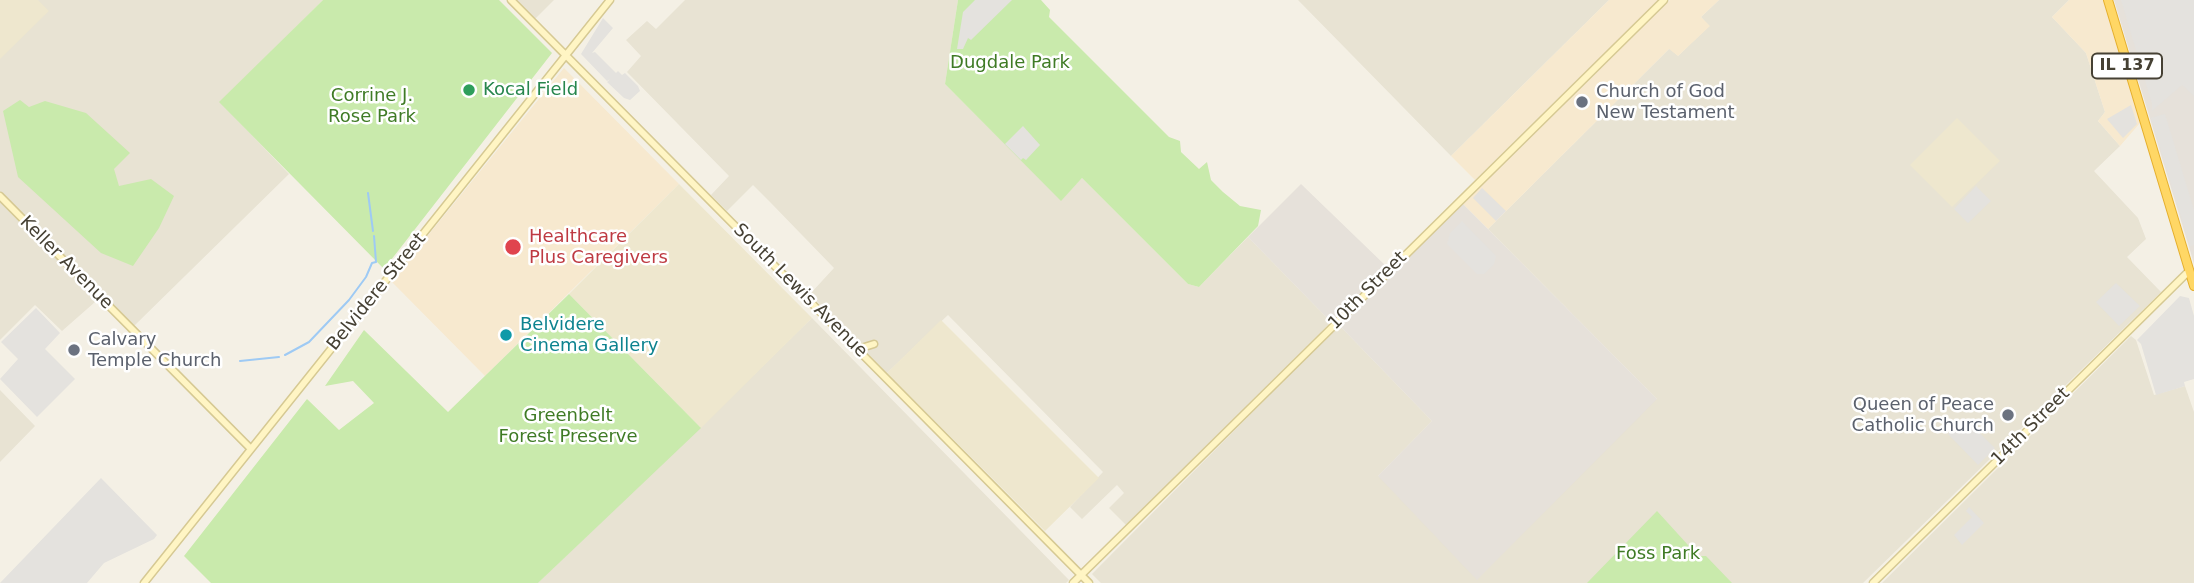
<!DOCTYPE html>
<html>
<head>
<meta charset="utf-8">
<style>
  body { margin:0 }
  canvas { display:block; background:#f4f0e5 }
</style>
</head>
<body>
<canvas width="2194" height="583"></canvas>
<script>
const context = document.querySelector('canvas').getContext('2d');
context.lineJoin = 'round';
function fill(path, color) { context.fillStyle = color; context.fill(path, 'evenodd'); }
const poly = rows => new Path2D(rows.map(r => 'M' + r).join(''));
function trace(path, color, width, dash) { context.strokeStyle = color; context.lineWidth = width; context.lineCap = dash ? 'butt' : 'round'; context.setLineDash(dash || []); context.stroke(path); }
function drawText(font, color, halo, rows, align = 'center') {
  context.font = font + ' "DejaVu Sans",sans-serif'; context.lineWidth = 5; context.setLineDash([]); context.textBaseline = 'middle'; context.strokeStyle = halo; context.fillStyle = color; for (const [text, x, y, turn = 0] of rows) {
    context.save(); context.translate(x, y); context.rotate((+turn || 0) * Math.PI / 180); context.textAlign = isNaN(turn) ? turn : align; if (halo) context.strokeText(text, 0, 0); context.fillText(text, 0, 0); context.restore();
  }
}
const residential = poly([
  [0,0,323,0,220,102,289,174,134,326,103,295,62,331,35,305,0,340],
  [516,0,554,0,535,19],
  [685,0,958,0,945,84,1061,200,1082,178,1188,284,1199,287,1248,237,1331,322,1126,525,1109,508,1124,493,1117,485,1082,519,1070,507,1103,472,948,315,887,373,810,294,834,268,770,202,753,185,727,211,711,195,729,176,627,72,641,56,626,40,647,21,656,29],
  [1298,0,1609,0,1451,156],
  [1719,0,2069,0,2052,17,2086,53,2105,112,2098,121,2120,146,2094,171,2138,218,2146,239,2127,257,2161,292,1863,583,1101,583,1092,574,1339,325,1432,421,1378,476,1657,399,1488,229,1670,48,1678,56,1709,26,1701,17],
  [812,318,1069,580,1066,583,538,583],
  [2131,336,2136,340,2154,395,2185,386,2194,412,2194,583,1882,583],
  [0,390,35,426,0,462]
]);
const commercial = poly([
  [1609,0,1658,0,1475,180,1451,156],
  [1670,0,1719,0,1701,17,1710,26,1678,56,1669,49,1488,229,1463,204],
  [2069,0,2103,0,2140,123,2120,146,2098,121,2105,112,2086,53,2052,17],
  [564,68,679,184,485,376,391,281]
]);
const industrial = poly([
  [2114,0,2194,0,2194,264,2189,247],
  [1301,184,1387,267,1331,322,1248,237],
  [1463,204,1657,399,1477,580,1378,476,1432,421,1339,325]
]);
const education = poly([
  [0,0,38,0,49,11,0,59],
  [1957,118,2000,161,1952,207,1910,165],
  [679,184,812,318,701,428,569,294],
  [941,320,1099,478,1045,531,887,373]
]);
const green = poly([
  [323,0,499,0,552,53,384,269,219,102],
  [958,0,1041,0,1050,10,1049,17,1169,137,1180,141,1181,152,1199,169,1207,162,1211,180,1223,192,1240,206,1261,210,1258,226,1199,287,1188,284,1082,178,1061,201,945,84],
  [20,100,29,107,45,101,86,113,130,153,114,169,119,186,151,179,174,196,159,228,133,266,101,253,18,177,3,111],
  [569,294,701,428,538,583,211,583,184,556,307,399,339,430,374,403,353,381,325,386,364,330,448,412],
  [1657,511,1698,556,1706,556,1732,583,1587,583]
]);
const parking = poly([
  [975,0,1012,0,971,40,968,38,963,49,957,49,963,12],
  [2121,0,2194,0,2194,96,2182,85,2152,111,2152,104],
  [603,18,613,28,592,53,595,52,616,73,618,71,622,75,625,73,638,86,640,91,630,100,624,98,607,82,610,79,607,81,581,54],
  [2131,105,2137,124,2123,138,2107,119],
  [2165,114,2194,210,2194,245,2190,246,2151,118],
  [1023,126,1040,145,1026,160,1023,158,1021,160,1005,144],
  [1976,186,1991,201,1968,223,1954,209],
  [1482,188,1506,211,1496,221,1473,198],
  [1462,221,1496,256,1494,264,1484,274,1477,274,1447,244,1450,233],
  [2116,283,2140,306,2119,326,2096,302],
  [2180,296,2189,298,2194,316,2194,379,2184,382,2185,386,2156,395,2141,344,2137,340],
  [36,308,60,333,45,349,75,379,37,417,0,379,18,359,1,342],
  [1964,418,1995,448,1978,465,1948,434],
  [101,478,157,535,154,539,104,563,87,583,0,583],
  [1969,507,1984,523,1962,545,1954,535,1972,517,1966,511]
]);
const stream = poly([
  [368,193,373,231],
  [285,355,309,342,349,300,366,277,372,263,376,262,374,236],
  [240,361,279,357]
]);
const secondary = poly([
  [511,0,1089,583],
  [0,196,251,449],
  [858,349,874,344],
  [144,583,610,0],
  [1073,583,1664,0],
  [1873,583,2189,271]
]);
const highway = poly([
  [2108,0,2194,286]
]);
const markers = [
  [469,90,7,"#2e9e5b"],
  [1582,102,7,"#6b7280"],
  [513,247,9,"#e0444e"],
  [506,335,7,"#0f9aa8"],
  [74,350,7,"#6b7280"],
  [2008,415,7,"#6b7280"]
];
const shields = [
  [2127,66,70]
];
const shieldNames = [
  ["IL 137",2127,66]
];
const parkNames = [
  ["Dugdale Park",1010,63],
  ["Corrine J.",372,96],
  ["Rose Park",372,117],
  ["Greenbelt",568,416],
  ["Forest Preserve",568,437],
  ["Foss Park",1658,554]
];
const leisureNames = [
  ["Kocal Field",483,90]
];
const worshipNames = [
  ["Church of God",1596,92],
  ["New Testament",1596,113],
  ["Calvary",88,340],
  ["Temple Church",88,361],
  ["Queen of Peace",1994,405,"right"],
  ["Catholic Church",1994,426,"right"]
];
const healthNames = [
  ["Healthcare",529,237],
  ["Plus Caregivers",529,258]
];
const streetNames = [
  ["Keller Avenue",66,263,45],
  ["South Lewis Avenue",800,291,45],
  ["10th Street",1368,291,-45],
  ["Belvidere Street",377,292,-51],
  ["14th Street",2031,427,-45]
];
const cultureNames = [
  ["Belvidere",520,325],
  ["Cinema Gallery",520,346]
];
fill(residential, '#e8e3d3');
fill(commercial, '#f7e9cf');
fill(industrial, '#e6e1da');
fill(education, '#eee7ce');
fill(green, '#c9eaac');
fill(parking, '#e4e2de');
trace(stream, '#9ecaf4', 2);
trace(secondary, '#d6c993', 9);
trace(highway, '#e5af2e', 10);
trace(secondary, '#fff5c4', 6);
trace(highway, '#ffd765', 8);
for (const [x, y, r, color] of markers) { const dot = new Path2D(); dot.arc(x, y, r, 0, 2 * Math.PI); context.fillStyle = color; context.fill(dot); trace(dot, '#fff', 2.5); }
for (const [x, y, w] of shields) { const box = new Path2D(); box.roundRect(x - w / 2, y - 12.5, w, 25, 5); context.fillStyle = '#fff'; context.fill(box); trace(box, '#464134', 2); }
drawText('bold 16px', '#464134', null, shieldNames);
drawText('18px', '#3f7b25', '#fff', parkNames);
drawText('18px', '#27864d', '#fff', leisureNames, 'left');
drawText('18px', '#5b616d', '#fff', worshipNames, 'left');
drawText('18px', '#be3a42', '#fff', healthNames, 'left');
drawText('18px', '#464134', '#fff', streetNames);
drawText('18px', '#0d838f', '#fff', cultureNames, 'left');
</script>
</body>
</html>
